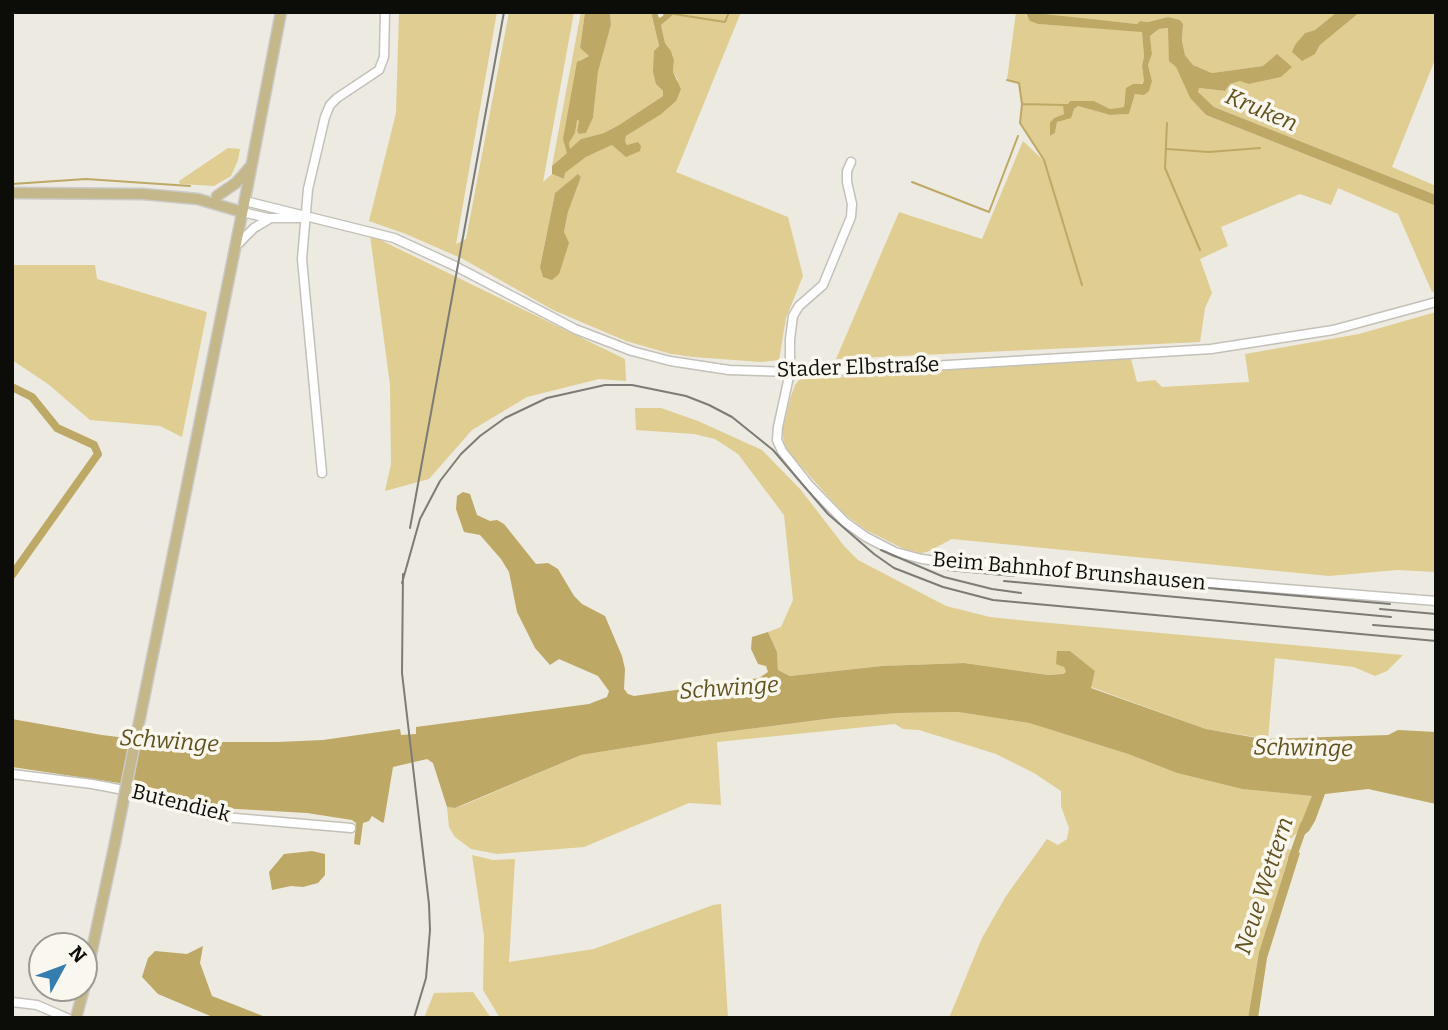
<!DOCTYPE html>
<html>
<head>
<meta charset="utf-8">
<style>
  body { margin:0 }
  #map { position:relative; width:1448px; height:1030px; overflow:hidden; background:#edeae1; font-family:Bitter,serif }
  canvas { display:block }
  .frame { position:absolute; inset:0; border:14px solid #0c0c09; pointer-events:none }
  .north { position:absolute; left:28px; top:932px; width:70px; height:70px; box-sizing:border-box; background:#faf7ee; border:2px solid #9b9992; border-radius:50%; rotate:49deg; font-size:19px; font-weight:700; line-height:28px; text-align:center; color:#0c0c09 }
  .north::after { content:''; display:block; margin:auto; width:24px; height:32px; background:#337db0; clip-path:polygon(50% 0,100% 100%,50% 72%,0 100%) }
</style>
</head>
<body>
<div id="map">
<canvas width="1448" height="1030"></canvas>
<div class="frame"></div>
<div class="north">N</div>
</div>
<script>
const context = document.querySelector('canvas').getContext('2d');
context.lineJoin = 'round';
function fill(path, color) { context.fillStyle = color; context.fill(path, 'evenodd'); }
const poly = rows => new Path2D(rows.map(r => 'M' + r).join(''));
function trace(path, color, width, dash) { context.strokeStyle = color; context.lineWidth = width; context.lineCap = dash ? 'butt' : 'round'; context.setLineDash(dash || []); context.stroke(path); }
function drawText(font, color, halo, rows, align = 'center') {
  context.font = font + ' Bitter,serif'; context.lineWidth = 7; context.setLineDash([]); context.textBaseline = 'middle'; context.strokeStyle = halo; context.fillStyle = color; for (const [text, x, y, turn = 0] of rows) {
    context.save(); context.translate(x, y); context.rotate((+turn || 0) * Math.PI / 180); context.textAlign = isNaN(turn) ? turn : align; if (halo) context.strokeText(text, 0, 0); context.fillText(text, 0, 0); context.restore();
  }
}
const green = poly([
  [399,12,497,12,456,244,466,239,509,12,574,12,543,182,552,174,564,179,565,173,586,157,612,145,628,145,624,141,626,136,660,115,678,80,673,72,674,60,671,51,665,43,661,25,674,14,673,12,741,12,676,172,788,217,803,276,786,318,779,360,761,362,693,357,671,354,626,341,553,310,463,259,406,234,369,221,396,113],
  [578,175,581,177,568,212,564,232,568,243,540,267,555,193],
  [581,12,585,12,580,48,589,56,580,60,567,153,552,166],
  [610,12,651,12,659,47,656,84,663,91,663,96,619,125,604,133,581,139,570,150,569,143,575,133,576,120,579,121,577,131,579,134,586,133,593,118,598,72,611,25],
  [1016,12,1025,12,1026,16,1038,24,1142,31,1144,56,1142,66,1144,81,1125,97,1124,107,1110,109,1094,101,1070,101,1064,114,1054,118,1050,136,1055,133,1057,122,1078,106,1110,115,1129,114,1135,94,1152,81,1148,65,1152,54,1150,36,1159,29,1169,28,1176,67,1190,98,1206,115,1436,206,1436,291,1432,292,1398,214,1338,188,1331,205,1300,194,1221,227,1228,246,1200,259,1212,293,1205,308,1200,342,836,359,899,212,982,239,1023,141,1044,161,1020,123,1022,104,1019,83,1007,80],
  [1033,12,1337,12,1315,30,1305,33,1315,54,1320,45,1360,12,1436,12,1436,57,1392,167,1436,186,1436,195,1214,107,1197,92,1199,88,1225,91,1230,84,1240,81,1248,84,1263,66,1212,73,1193,65,1185,55,1182,41,1183,25,1180,20,1168,17,1148,22,1140,21,1138,24,1035,15],
  [228,148,240,149,238,160,231,176,214,186,180,184,179,181],
  [370,235,625,359,626,381,599,379,527,397,472,430,429,479,385,491,391,464,390,385],
  [12,265,95,265,97,279,207,312,182,437,160,426,90,420,48,384,12,360],
  [1436,312,1436,572,1397,570,1329,576,952,539,927,552,921,553,904,549,866,530,843,513,790,454,784,443,782,432,790,399,795,385,800,379,1131,359,1137,382,1155,380,1162,387,1249,382,1245,354,1359,334],
  [635,408,661,408,698,421,762,450,801,490,844,546,858,560,946,606,990,617,1028,621,1403,655,1387,671,1375,676,1354,667,1275,658,1268,739,1206,729,1091,687,1095,671,1070,651,1064,667,1066,672,1063,674,1048,675,964,663,882,666,790,676,778,670,777,652,768,632,781,627,793,600,784,515,738,454,715,439,694,434,636,430],
  [958,712,1029,723,1128,754,1177,773,1242,789,1313,796,1297,833,1282,847,1291,850,1259,952,1248,1018,949,1018,982,938,1006,896,1047,839,1058,845,1067,839,1069,828,1061,806,1061,791,1034,773,996,754,919,730,903,729,895,724,717,742,721,805,689,803,584,847,497,854,471,849,455,837,449,827,447,807,455,808,464,805,581,755,718,733,834,718,898,713],
  [472,855,493,860,515,859,509,962,594,949,713,905,721,904,728,1018,500,1018,483,990,484,936],
  [473,992,491,1018,424,1018,434,993]
]);
const water = poly([
  [585,12,610,12,611,25,598,72,593,118,586,133,579,134,577,131,579,121,577,120,575,133,569,143,570,149,581,139,604,133,619,125,663,96,663,91,656,84,653,72,654,51,659,46,651,12,657,12,659,18,663,16,664,12,674,14,661,25,665,43,671,51,674,60,673,72,681,89,676,101,660,115,626,136,625,141,627,145,638,142,641,146,640,151,626,157,612,145,586,157,565,173,564,179,552,174,552,166,567,153,563,139,577,62,589,56,580,48],
  [1025,12,1137,24,1140,21,1148,22,1168,17,1180,20,1183,24,1182,41,1185,55,1193,65,1212,73,1263,66,1277,54,1292,67,1281,77,1248,84,1240,81,1230,84,1225,91,1199,88,1198,92,1214,107,1436,195,1436,206,1206,115,1190,98,1176,67,1169,61,1168,28,1159,29,1150,36,1152,54,1148,65,1152,81,1149,91,1144,95,1135,94,1129,114,1110,115,1078,106,1074,109,1071,118,1057,122,1055,133,1050,136,1050,123,1054,118,1064,114,1063,104,1068,104,1070,101,1094,101,1110,109,1124,107,1126,88,1133,84,1142,84,1144,81,1142,66,1144,56,1142,32,1038,24,1030,21],
  [1337,12,1360,12,1320,45,1315,54,1302,61,1292,52,1295,45,1305,33,1315,30],
  [578,174,581,177,568,212,564,232,569,243,559,274,552,280,543,277,540,267,555,193],
  [463,492,470,494,477,515,490,521,497,520,504,524,536,564,548,563,558,569,574,596,582,604,605,616,622,656,625,669,624,689,628,694,634,696,759,678,768,672,766,666,758,664,751,649,752,637,768,632,777,652,778,670,790,676,882,666,964,663,1048,675,1063,674,1066,672,1064,667,1056,664,1057,651,1070,651,1095,671,1091,688,1206,729,1263,739,1388,735,1398,730,1436,732,1436,804,1368,789,1325,794,1315,821,1309,831,1304,835,1297,833,1312,796,1242,789,1177,773,1128,754,1029,723,958,712,898,713,834,718,718,733,581,755,455,808,447,807,433,763,427,759,393,767,384,821,383,823,372,816,369,821,363,823,360,845,354,844,356,823,352,820,307,813,220,808,146,787,12,767,12,719,102,735,158,742,277,742,323,740,400,729,401,735,416,734,416,727,589,704,607,697,609,691,598,676,559,659,550,665,535,648,517,612,509,572,501,559,480,535,464,532,456,509,457,496],
  [1291,850,1300,853,1267,958,1258,1018,1248,1018,1259,952],
  [312,851,325,854,325,875,318,883,303,887,291,886,272,890,269,872,284,854],
  [203,946,200,963,212,996,263,1016,255,1018,215,1018,158,994,142,977,148,958,155,951,187,954]
]);
const stream = poly([
  [674,14,725,22,729,12],
  [1007,80,1019,83,1022,104,1063,105],
  [1022,104,1020,123,1044,160,1082,285],
  [1167,123,1165,168,1200,250],
  [1167,149,1209,152,1260,148],
  [912,182,989,212,1018,136],
  [12,184,86,179,190,186]
]);
const canal = poly([
  [12,387,32,397,57,428,94,445,98,454,12,575],
  [1292,859,1304,825]
]);
const minor = poly([
  [851,162,847,171,847,182,852,204,851,217,823,285,799,306,793,316,790,339,790,372,778,427,777,440,782,451,808,484,845,522,866,537,895,552,922,559,944,562,978,562,1110,575,1436,601],
  [245,201,394,238,457,267,575,329,632,351,670,361,729,370,790,372,882,369,1211,349,1333,330,1436,302],
  [242,212,268,218,299,218],
  [235,247,254,228,269,219],
  [322,473,302,259,308,189,325,117,330,105,337,98,379,70,384,57,385,12],
  [12,774,92,784,156,796,184,809,212,816,351,828],
  [12,1002,37,1005,67,1018]
]);
const major = poly([
  [12,193,143,194,198,199,242,212],
  [217,196,236,183,250,167],
  [128,777,247,189,281,12],
  [84,987,115,843],
  [76,1018,84,988]
]);
const rail = poly([
  [410,528,504,12],
  [881,550,944,577,992,589,1021,593],
  [948,570,1014,576],
  [1003,570,1390,604],
  [403,574,402,673,429,904,430,930,426,978,414,1018],
  [1004,581,1391,617],
  [402,583,420,519,440,481,461,454,480,436,505,418,547,398,605,385,632,385,686,396,709,405,732,417,773,450,828,514,874,554,894,568,943,587,993,600,1436,641],
  [1380,609,1436,614],
  [1373,625,1436,630]
]);
const majorBridge = poly([
  [115,843,128,777]
]);
const streetNames = [
  ["Stader Elbstraße",858,368,-2],
  ["Beim Bahnhof Brunshausen",1069,572,5],
  ["Butendiek",181,804,14]
];
const waterNames = [
  ["Kruken",1261,111,23],
  ["Schwinge",729,689,-4],
  ["Schwinge",169,742,4],
  ["Schwinge",1303,749,1],
  ["Neue Wettern",1265,886,-72]
];
fill(green, '#dfcd91');
fill(water, '#bda865');
trace(stream, '#bda865', 2);
trace(canal, '#bda865', 8);
trace(minor, '#c4c1b9', 11);
trace(major, '#cacac9', 13);
trace(minor, '#fff', 8);
trace(major, '#c4b78a', 10);
trace(rail, '#7d7b75', 2);
trace(majorBridge, '#cacac9', 13, []);
trace(majorBridge, '#c4b78a', 10);
drawText('21px', '#0c0c09', '#faf7ee', streetNames);
drawText('italic 23px', '#60511e', '#faf7ee', waterNames);
</script>
</body>
</html>
